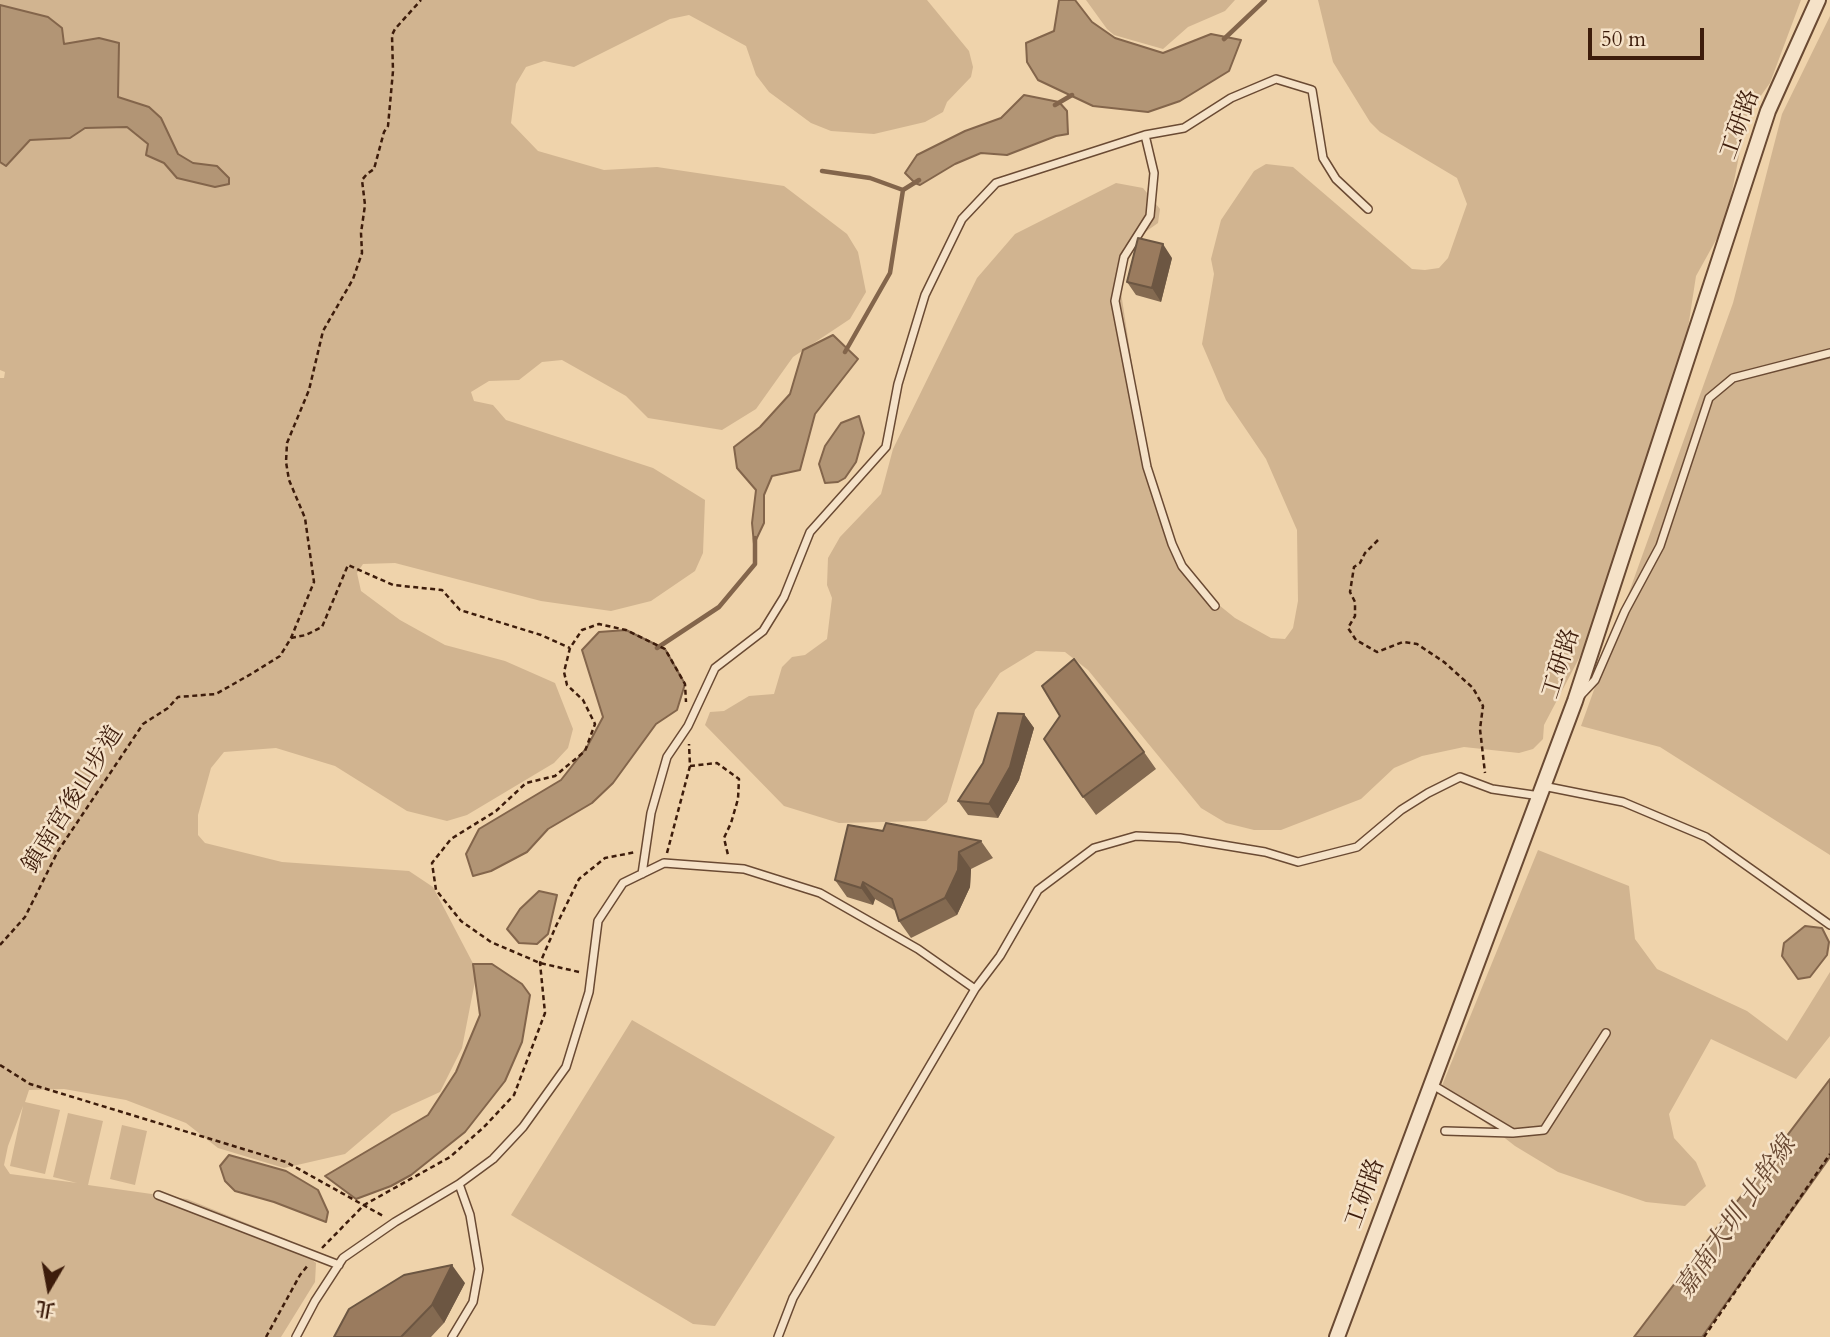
<!DOCTYPE html>
<html>
<head>
<meta charset="utf-8">
<style>
  body { margin:0 }
  #map { position:relative; width:1830px; height:1337px; overflow:hidden; background:#efd3ab; font-family:Cardo,"Noto Serif TC",serif }
  canvas { display:block }
  .north { position:absolute; left:14px; top:1253px; width:70px; height:70px; -webkit-text-stroke:5px #f5e2c8; paint-order:stroke; rotate:190deg; font-size:19px; font-weight:700; line-height:28px; text-align:center; color:#3d1c0b }
  .north::after { content:''; display:block; margin:auto; width:24px; height:32px; background:#3d1c0b; clip-path:polygon(50% 0,100% 100%,50% 72%,0 100%) }
  .scale { position:absolute; left:1588px; top:28px; width:116px; height:32px; box-sizing:border-box; border:4px solid #3d1c0b; border-top:0; padding-left:9px; font-size:21px; line-height:24px; white-space:nowrap; color:#3d1c0b; -webkit-text-stroke:5px #f5e2c8; paint-order:stroke }
</style>
</head>
<body>
<div id="map">
<canvas width="1830" height="1337"></canvas>
<div class="north">北</div>
<div class="scale">50 m</div>
</div>
<script>
const context = document.querySelector('canvas').getContext('2d');
context.lineJoin = 'round';
function fill(path, color) { context.fillStyle = color; context.fill(path, 'evenodd'); }
const poly = rows => new Path2D(rows.map(r => 'M' + r).join(''));
function trace(path, color, width, dash) { context.strokeStyle = color; context.lineWidth = width; context.lineCap = dash ? 'butt' : 'round'; context.setLineDash(dash || []); context.stroke(path); }
function drawText(font, color, halo, rows, align = 'center') {
  context.font = font + ' Cardo,"Noto Serif TC",serif'; context.lineWidth = 5; context.setLineDash([]); context.textBaseline = 'middle'; context.strokeStyle = halo; context.fillStyle = color; for (const [text, x, y, turn = 0] of rows) {
    context.save(); context.translate(x, y); context.rotate((+turn || 0) * Math.PI / 180); context.textAlign = isNaN(turn) ? turn : align; if (halo) context.strokeText(text, 0, 0); context.fillText(text, 0, 0); context.restore();
  }
}
const green = poly([
  [0,0,927,0,969,51,973,67,971,77,947,102,943,112,925,122,874,134,831,131,811,123,769,92,756,75,746,46,689,15,670,19,574,67,544,61,526,67,516,84,511,123,538,151,604,170,657,167,784,186,847,234,858,252,866,292,850,319,793,357,756,409,722,430,648,418,626,396,562,360,542,362,519,380,489,381,471,392,474,401,493,405,506,420,653,468,705,500,703,553,695,571,651,601,611,611,541,601,395,563,363,564,357,573,361,591,400,620,445,645,505,661,555,683,573,729,568,748,554,763,467,815,447,821,407,811,335,766,276,748,224,752,211,768,198,815,198,835,205,843,282,862,409,871,433,887,477,971,462,1048,440,1092,392,1114,345,1154,284,1168,218,1148,186,1123,126,1100,64,1089,29,1090,25,1102,60,1110,45,1174,10,1166,23,1106,8,1146,4,1165,10,1174,77,1183,53,1177,68,1113,103,1121,88,1185,187,1199,286,1239,316,1263,315,1282,281,1337,0,1337,0,378,4,378,5,372,0,370,0,162,7,166,30,140,70,138,85,128,127,127,148,144,147,155,164,163,177,178,229,184,229,178,217,166,193,163,178,154,161,118,149,107,118,97,99,38,64,44,48,17,0,5],
  [1086,0,1235,0,1225,11,1188,27,1163,49,1114,35,1107,29],
  [1318,0,1801,0,1770,83,1747,115,1726,222,1696,276,1686,341,1666,395,1658,436,1640,475,1586,645,1544,725,1543,739,1533,749,1519,753,1464,747,1422,756,1394,768,1361,799,1281,830,1254,830,1226,823,1201,808,1088,670,1065,652,1036,651,1000,673,975,710,947,802,926,821,839,823,784,806,705,725,710,712,724,711,749,696,774,694,782,667,792,657,805,655,827,639,832,598,827,585,828,558,840,537,881,494,893,449,977,278,1015,234,1116,183,1143,188,1160,209,1158,223,1124,247,1118,273,1147,462,1179,554,1214,601,1235,618,1271,638,1285,639,1293,628,1298,601,1297,530,1266,459,1226,400,1202,344,1214,274,1211,259,1221,220,1254,171,1266,164,1293,167,1412,269,1425,270,1439,268,1448,258,1467,204,1457,178,1380,132,1370,122,1333,62],
  [1830,16,1830,855,1660,747,1581,726,1733,303,1782,114],
  [1538,850,1629,886,1635,939,1657,969,1747,1011,1787,1041,1830,972,1830,1036,1796,1079,1711,1039,1669,1114,1674,1138,1696,1162,1706,1186,1685,1206,1646,1202,1558,1172,1515,1146,1441,1088],
  [632,1020,835,1137,715,1326,693,1324,511,1215],
  [122,1125,147,1131,135,1185,110,1179]
]);
const water = poly([
  [1059,0,1075,0,1092,22,1115,38,1163,53,1211,34,1241,40,1229,71,1180,101,1148,112,1093,106,1038,80,1027,62,1026,43,1054,31,1059,0],
  [0,5,48,17,62,28,64,44,99,38,119,43,118,97,149,107,161,118,178,154,193,163,217,166,229,178,229,184,215,187,177,178,164,163,146,155,148,144,127,127,85,128,70,138,30,140,6,166,0,162,0,5],
  [1024,95,1059,102,1067,111,1068,134,1056,136,1007,155,981,153,955,164,920,185,915,183,905,173,917,155,965,131,1001,118,1024,95],
  [833,335,858,359,815,414,800,470,772,476,764,495,764,523,754,544,752,523,756,490,737,468,734,447,760,427,790,394,803,350,833,335],
  [859,416,864,433,856,462,845,478,838,482,825,483,819,464,825,446,841,423,859,416],
  [626,630,665,649,685,684,677,710,656,724,613,783,592,803,548,829,527,852,491,871,473,876,466,854,479,829,561,780,587,747,603,717,582,650,599,632,626,630],
  [539,891,557,895,548,934,537,944,519,943,507,929,520,909,539,891],
  [1805,926,1822,928,1829,942,1827,955,1810,977,1798,979,1782,956,1784,943,1805,926],
  [473,964,492,964,522,984,530,995,522,1042,505,1081,465,1132,411,1175,391,1186,356,1199,325,1176,428,1115,456,1072,480,1015,473,964],
  [1830,1079,1830,1157,1702,1337,1634,1337,1830,1079],
  [229,1155,286,1171,318,1190,328,1212,326,1222,274,1202,235,1191,225,1181,220,1166,229,1155]
]);
const stream = poly([
  [1224,39,1265,0],
  [1055,105,1072,95],
  [822,171,870,178,903,190],
  [845,352,890,273,903,190,919,180],
  [657,648,719,607,755,564,755,538]
]);
const path = poly([
  [1378,540,1365,553,1360,563,1354,567,1350,592,1355,602,1355,616,1348,628,1356,640,1377,652,1403,642,1417,644,1444,662,1473,688,1483,706,1480,729,1485,773],
  [291,638,306,635,322,627,348,565,393,585,442,590,460,610,541,635,570,648],
  [690,766,717,763,739,779,738,799,731,823,724,838,728,855],
  [667,853,690,766,689,744],
  [0,945,25,917,58,851,143,724,168,708,178,697,216,694,251,674,280,656,291,638,314,582,305,518,289,480,286,462,287,443,309,390,323,331,353,279,362,253,361,233,365,205,362,180,367,174,374,169,384,132,388,126,393,71,392,35,395,29,421,0],
  [579,972,540,963,491,942,461,921,436,890,432,863,451,839,496,811,526,783,555,776,585,751,595,724,583,700,567,685,564,672,570,648,582,630,599,624,626,630,665,649,685,684,686,702],
  [0,1065,30,1084,286,1162,385,1217],
  [322,1248,364,1205,450,1157,484,1127,514,1095,545,1013,540,963,556,926,579,879,605,858,636,852],
  [266,1337,300,1275,309,1264],
  [1704,1337,1830,1154]
]);
const service = poly([
  [1145,135,1184,128,1231,98,1276,79,1312,90,1323,158,1336,179,1368,209],
  [1580,696,1595,680,1625,611,1660,546,1709,398,1733,378,1830,353],
  [1543,786,1623,802,1706,837,1830,925],
  [642,874,651,813,667,757,688,726,715,668,763,631,784,597,810,532,886,447,898,384,925,295,962,219,996,183,1145,135,1154,173,1150,216,1124,257,1115,301,1147,467,1172,544,1182,566,1215,606],
  [1431,1084,1513,1133,1544,1130,1606,1033],
  [1445,1131,1512,1133],
  [158,1195,339,1265],
  [296,1337,315,1301,343,1258,395,1222,459,1184,493,1159,523,1127,566,1067,589,992,598,921,623,883,664,863,744,869,820,893,918,949,975,989],
  [452,1337,473,1302,479,1269,470,1215,459,1184],
  [778,1337,793,1298,975,989,1000,956,1038,890,1094,848,1136,836,1180,838,1265,852,1298,862,1357,847,1401,810,1428,793,1460,777,1492,789,1540,796]
]);
const minor = poly([
  [1337,1337,1575,701,1768,111,1818,0]
]);
const wall = poly([
  [1172,258,1161,302,1136,295,1127,282],
  [1024,714,1034,728,1019,780,998,818,968,815,958,801],
  [1144,752,1156,769,1096,815,1083,797],
  [883,831,981,841,993,858,971,869,970,887,957,915,911,938,899,921,896,911,875,899,873,905,847,897,835,880],
  [465,1283,444,1323,431,1337,334,1337]
]);
const shadedWall = poly([
  [1163,244,1172,258,1161,302,1152,288],
  [1024,714,1034,728,1019,780,998,818,989,804],
  [959,852,971,869,970,887,957,915,945,898],
  [863,882,875,899,873,905,861,888],
  [452,1265,465,1283,444,1323,432,1305]
]);
const building = poly([
  [1138,238,1163,244,1152,288,1127,282,1138,238],
  [1074,659,1144,752,1083,797,1044,739,1060,716,1042,686,1074,659],
  [998,713,1024,714,1010,767,989,804,958,801,983,763,998,713],
  [886,823,981,841,959,852,958,870,945,898,899,921,892,899,863,882,861,888,835,880,848,825,883,831,886,823],
  [452,1265,432,1305,401,1337,334,1337,349,1309,404,1275,452,1265]
]);
const streetNames = [
  ["工研路",1741,125,-70],
  ["工研路",1562,664,-72],
  ["鎮南宮後山步道",74,800,-58],
  ["工研路",1366,1194,-70]
];
const waterNames = [
  ["嘉南大圳 北幹線",1737,1218,-55]
];
fill(green, '#d1b490');
fill(water, '#b29575');
trace(water, '#83654b', 2);
trace(stream, '#83654b', 4.5);
trace(service, '#6a4a33', 10);
trace(minor, '#6a4a33', 18);
trace(path, '#3d1c0b', 2.5, [5, 3.5]);
trace(service, '#f5e2c8', 7);
trace(minor, '#f5e2c8', 14);
fill(wall, '#846a51');
fill(shadedWall, '#6c5642');
fill(building, '#9a7b5e');
trace(building, '#6c5642', 2);
drawText('24px', '#3d1c0b', '#f5e2c8', streetNames);
drawText('italic 26px', '#664630', '#f5e2c8', waterNames);
</script>
</body>
</html>
